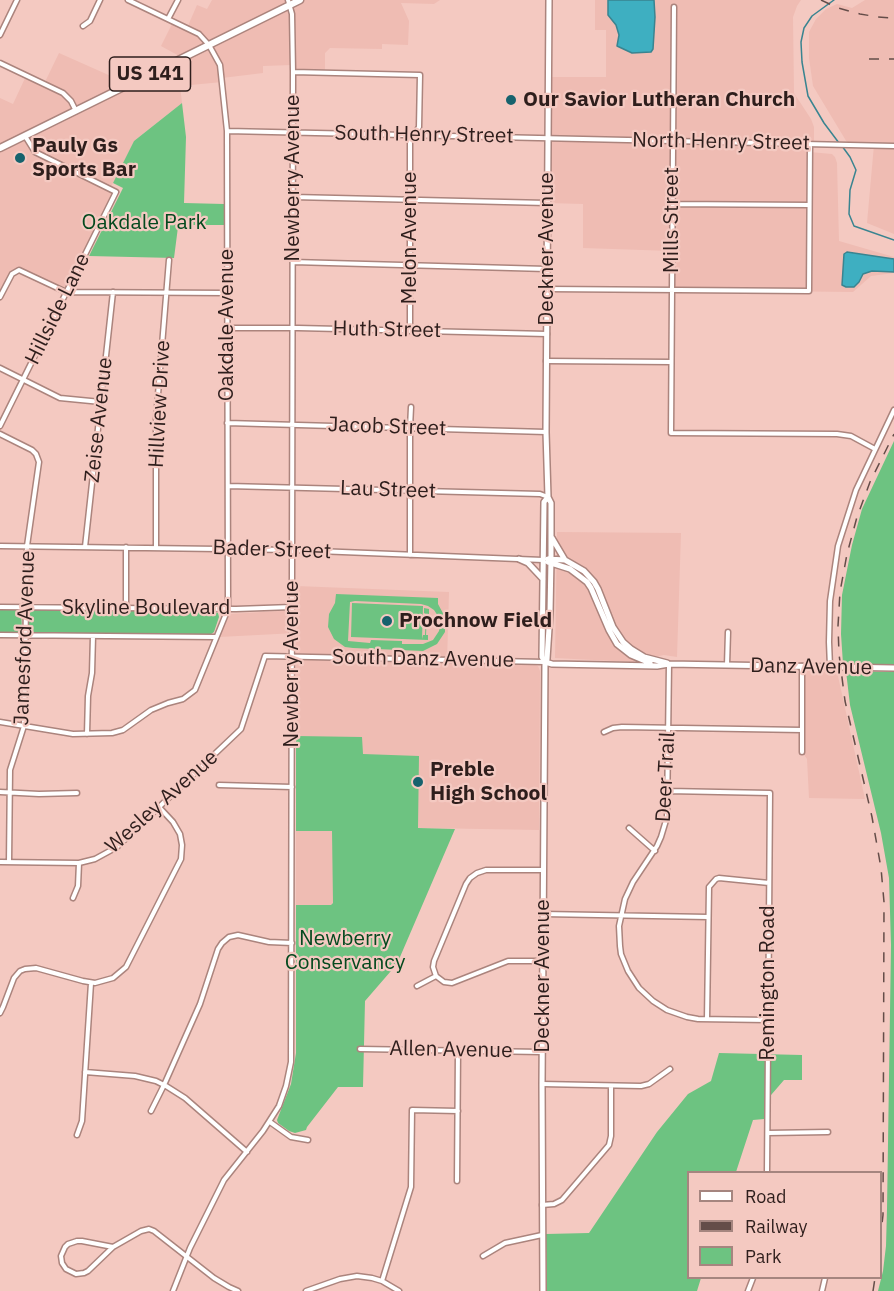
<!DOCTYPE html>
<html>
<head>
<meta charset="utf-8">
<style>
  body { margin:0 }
  #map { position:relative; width:894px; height:1291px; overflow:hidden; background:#f4c9c1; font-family:"IBM Plex Sans",sans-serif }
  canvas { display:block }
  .legend { position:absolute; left:687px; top:1171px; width:195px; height:108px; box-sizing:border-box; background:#f4c9c1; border:2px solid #a5857f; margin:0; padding:8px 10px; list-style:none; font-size:18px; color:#2e1e1c }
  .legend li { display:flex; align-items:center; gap:12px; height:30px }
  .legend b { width:30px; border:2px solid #a5857f }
</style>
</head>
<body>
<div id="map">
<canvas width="894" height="1291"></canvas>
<ul class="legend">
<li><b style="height:8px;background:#fff"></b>Road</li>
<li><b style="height:8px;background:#644d49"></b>Railway</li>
<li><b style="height:16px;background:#6dc381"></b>Park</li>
</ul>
</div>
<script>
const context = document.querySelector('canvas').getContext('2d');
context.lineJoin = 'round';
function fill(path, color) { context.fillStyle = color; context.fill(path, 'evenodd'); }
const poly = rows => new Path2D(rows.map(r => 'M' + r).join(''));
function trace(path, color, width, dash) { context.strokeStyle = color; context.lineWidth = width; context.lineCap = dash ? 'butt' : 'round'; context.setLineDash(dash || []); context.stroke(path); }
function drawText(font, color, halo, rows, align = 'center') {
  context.font = font + ' "IBM Plex Sans",sans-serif'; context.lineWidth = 4.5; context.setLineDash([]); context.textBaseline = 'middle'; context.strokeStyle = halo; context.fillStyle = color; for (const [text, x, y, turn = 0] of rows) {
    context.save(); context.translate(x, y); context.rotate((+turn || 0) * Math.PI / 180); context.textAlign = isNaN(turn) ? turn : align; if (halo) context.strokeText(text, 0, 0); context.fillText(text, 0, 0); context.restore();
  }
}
const built = poly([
  [212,0,440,0,434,4,401,3,409,21,408,45,382,44,382,49,330,48,325,53,325,73,293,72,292,65,263,66,263,73,222,78,222,82,180,86,182,103,134,141,110,189,116,192,66,292,22,271,15,271,0,297,0,98,13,104,26,76,44,84,59,53,122,81,125,86,181,57,161,46,173,22,187,28,197,5,207,9],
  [595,0,801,0,797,6,793,17,794,93,811,119,814,127,814,144,810,144,810,152,832,154,835,157,837,163,839,241,894,257,894,273,871,276,853,292,672,290,672,251,583,248,583,204,547,203,548,77,606,77,606,30,595,30],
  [865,0,894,0,894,234,867,223,874,145,848,144,813,86,809,58,809,32,816,19,826,9,837,4,852,8],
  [557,532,681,533,677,657,664,655,633,662,555,658],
  [296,586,449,592,447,663,535,665,538,666,540,671,539,830,368,827,367,868,331,905,296,905,296,633,219,637,227,617,229,614,296,610],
  [802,666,836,667,865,799,809,798,807,759,802,752]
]);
const green = poly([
  [182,103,186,137,184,203,224,204,224,225,184,225,178,227,174,258,89,256,123,188,113,183,134,141],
  [894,441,894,665,843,664,841,634,842,595,852,545,862,509],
  [336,594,438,598,438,604,445,617,445,632,437,644,423,651,353,648,345,647,334,639,328,627,329,614,335,603],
  [355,601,421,604,428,606,434,610,438,616,440,623,439,631,433,640,423,644,402,644,402,641,371,640,370,643,348,641,350,602],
  [352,603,423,606,422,639,423,635,425,635,426,614,424,613,424,608,429,609,429,614,427,614,426,635,428,635,428,640,351,637],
  [0,609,16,610,21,611,22,629,20,632,0,633],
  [34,610,211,611,218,613,219,617,214,632,210,635,33,633,29,629,29,614,31,611],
  [846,671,894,672,894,1291,878,1291,883,1271,886,1246,887,1209,891,945,889,878,881,833,850,705],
  [296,736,362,737,363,754,419,756,418,828,455,829,397,964,365,1001,363,1087,338,1087,307,1127,306,1130,295,1133,289,1131,278,1123,277,1120,291,1084,296,1053,296,905,331,905,333,903,332,831,296,831],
  [719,1053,802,1055,802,1080,784,1080,765,1102,764,1119,753,1120,736,1172,688,1172,688,1278,701,1278,697,1291,547,1291,546,1234,589,1233,657,1132,688,1094,711,1081]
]);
const water = poly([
  [608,0,654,0,655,17,653,49,651,52,632,53,617,46,619,35,616,25,608,15,608,0],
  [847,252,894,259,894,272,872,271,863,274,859,282,854,287,846,287,842,285,844,254,847,252]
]);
const stream = poly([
  [834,0,812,16,804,28,801,42,802,62,808,96,824,123,839,143],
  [842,146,850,157,856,170,850,190,849,214,854,226,894,240]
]);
const street = poly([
  [674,7,671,433,837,434,851,436,875,449],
  [168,19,178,0],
  [83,26,90,21,100,0],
  [0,35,17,0],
  [0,63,63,93,71,101,76,111],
  [293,72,420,75,419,127,410,141,410,331],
  [227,131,894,146],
  [293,197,547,203],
  [672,204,809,205],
  [293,262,547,269],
  [547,289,809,291,810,144],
  [0,297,12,274,19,270,66,292,227,293],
  [227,328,298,328,547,334],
  [546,361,671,362],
  [0,368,60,398,101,402],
  [227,423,546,432],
  [0,426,116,192,35,152,25,136],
  [0,434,32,450,36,454,39,462,27,546,24,726,10,770,9,862],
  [228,486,540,494,548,497],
  [0,546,292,550,543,560],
  [85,547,113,292],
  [156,547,156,419,169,260],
  [410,555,410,428,411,407],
  [0,607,236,609,292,607],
  [126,608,126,547],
  [0,635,215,637],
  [669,664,667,817,661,837,657,846,633,882,625,899,619,926,620,946,621,954,628,971,639,988,653,1001,667,1010,687,1017,698,1019,768,1020],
  [727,665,728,632],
  [830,667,829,642,830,601,838,546,856,490,894,410],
  [0,722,73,734,112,733,123,730,151,710,168,703,183,699,195,690,228,609,227,131,220,65,209,45,199,34,128,0],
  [604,732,613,728,622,727,802,730],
  [87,734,88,696,92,673,93,636],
  [802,752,802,666],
  [219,785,292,787],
  [668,791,770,793,767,1172],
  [0,792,39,794,77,793],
  [629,828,655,851],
  [0,862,79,863,95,859,117,847,241,729,265,656,544,662],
  [73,898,78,886,79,863],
  [543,914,708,917],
  [436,976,433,967,434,961,466,884,470,878,477,873,486,870,543,870],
  [436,976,444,982,452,983,508,961,543,961],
  [417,986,436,976],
  [0,1013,3,1007,14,978,20,971,25,969,36,968,83,981,95,983,113,978,126,967,181,859,182,845,180,834,173,822,159,807],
  [707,1019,709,887,716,879,719,878,769,883],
  [360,1049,542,1052],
  [85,1072,135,1076,156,1081,166,1086,185,1098,247,1152],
  [542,1084,641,1086,649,1084,670,1069],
  [151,1111,164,1085,200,1004,218,949,222,943,229,937,238,935,269,942,292,943],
  [270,1122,291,1137,308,1140],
  [768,1133,828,1132],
  [77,1135,82,1121,91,983],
  [457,1181,458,1050],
  [542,1205,554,1204,562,1200,609,1145,611,1136,611,1086],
  [77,1241,82,1241,113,1247,88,1271,84,1273,76,1274,66,1269,62,1263,61,1256,65,1247,68,1244,77,1241],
  [113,1247,141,1231,149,1229,154,1231,214,1278,229,1287,238,1291],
  [483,1256,505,1243,542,1235],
  [382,1281,411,1187,412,1110,458,1111],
  [173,1291,190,1248,224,1180,263,1131,279,1106,286,1086,291,1062,293,72,292,14,288,0],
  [306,1291,340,1279,357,1276,372,1278,382,1281,399,1291],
  [748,1291,753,1278],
  [822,1291,825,1278]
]);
const secondary = poly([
  [552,538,565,560],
  [519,559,528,563,543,579],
  [548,559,565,560,584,571,594,582,598,589,613,627,623,642,631,649,644,657,667,663],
  [548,562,570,569,587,582,591,588,609,630,617,644,631,655,650,663],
  [545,662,547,659,550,613,551,558,551,503,548,497,546,432,549,0],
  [545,662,552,664,657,666,669,664,894,668],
  [543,1291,542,1084,545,662,542,657,544,502,548,497]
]);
const primary = poly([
  [0,148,300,0]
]);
const rail = poly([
  [821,0,838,8,860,14,878,17,894,18],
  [869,59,894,59],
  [880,1242,883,1215,884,902,881,868,872,817,845,701,839,654,838,626,840,592,847,554,857,517,870,482,894,434],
  [873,1291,875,1278]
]);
const markers = [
  [511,100,6,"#16626d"],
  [20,158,6,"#16626d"],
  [387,621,6,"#16626d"],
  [418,782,6,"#16626d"]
];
const shields = [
  [150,74,81]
];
const shieldNames = [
  ["US 141",150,74]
];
const poiNames = [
  ["Our Savior Lutheran Church",523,100],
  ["Pauly Gs",32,146],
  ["Sports Bar",32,170],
  ["Prochnow Field",399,621],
  ["Preble",430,770],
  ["High School",430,794]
];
const streetNames = [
  ["South Henry Street",424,135,1],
  ["North Henry Street",721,142,1],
  ["Newberry Avenue",293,178,-90],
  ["Mills Street",672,220,-90],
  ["Melon Avenue",410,238,-90],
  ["Deckner Avenue",547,249,-90],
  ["Hillside Lane",58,309,-64],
  ["Oakdale Avenue",227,325,-90],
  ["Huth Street",387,330,1],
  ["Hillview Drive",160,404,-87],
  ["Zeise Avenue",99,420,-84],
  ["Jacob Street",387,427,2],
  ["Lau Street",388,490,2],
  ["Bader Street",272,550,2],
  ["Skyline Boulevard",146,608],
  ["Jamesford Avenue",25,638,-88],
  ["South Danz Avenue",423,659,1],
  ["Newberry Avenue",292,664,-90],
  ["Danz Avenue",811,667,1],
  ["Deer Trail",666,777,-87],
  ["Wesley Avenue",162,802,-42],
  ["Deckner Avenue",543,976,-90],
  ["Remington Road",768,983,-90],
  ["Allen Avenue",451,1050,1]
];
const parkNames = [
  ["Oakdale Park",144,223],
  ["Newberry",345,939],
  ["Conservancy",345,963]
];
fill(built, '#efbcb3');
fill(green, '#6dc381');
fill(water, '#3eafc1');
trace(water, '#398490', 1.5);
trace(stream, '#398490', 1.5);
trace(street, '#ab847d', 7);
trace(secondary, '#ab847d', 8);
trace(primary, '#ab847d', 9);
trace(street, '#fff', 4);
trace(secondary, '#fff', 5);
trace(primary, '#fff', 6);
trace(rail, '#644d49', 1.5, [10, 10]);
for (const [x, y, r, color] of markers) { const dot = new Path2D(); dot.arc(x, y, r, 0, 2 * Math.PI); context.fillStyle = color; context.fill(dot); trace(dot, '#f4c9c1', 2); }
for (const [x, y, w] of shields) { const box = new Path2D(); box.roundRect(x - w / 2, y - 17, w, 34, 4.5); context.fillStyle = '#f4c9c1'; context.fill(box); trace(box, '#2e1e1c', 1.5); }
drawText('bold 20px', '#2e1e1c', null, shieldNames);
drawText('bold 21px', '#2e1e1c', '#f4c9c1', poiNames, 'left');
drawText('21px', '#2e1e1c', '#f4c9c1', streetNames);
drawText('21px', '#04491e', '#f4c9c1', parkNames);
</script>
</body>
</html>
